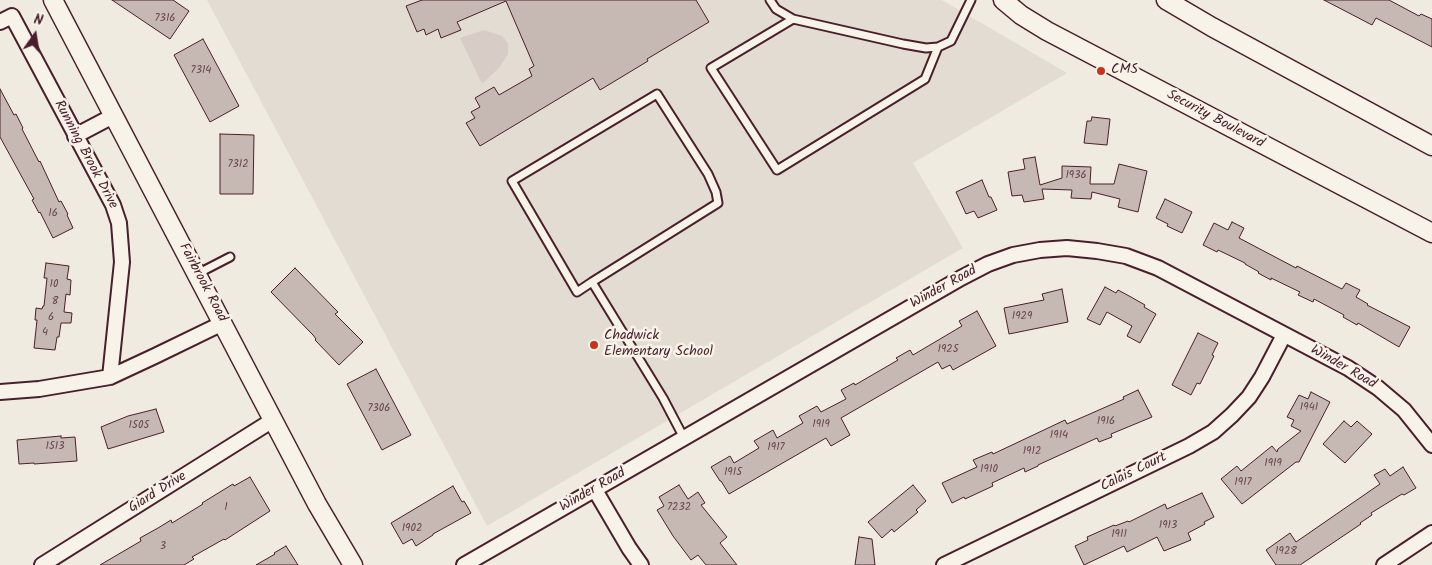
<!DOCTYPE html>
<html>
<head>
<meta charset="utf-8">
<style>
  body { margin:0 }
  #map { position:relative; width:1432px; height:565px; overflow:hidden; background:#f0ebe0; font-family:Kalam,sans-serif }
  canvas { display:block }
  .north { position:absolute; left:10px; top:10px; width:50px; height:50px; -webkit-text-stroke:4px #f7f3e8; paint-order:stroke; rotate:13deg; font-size:14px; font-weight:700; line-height:20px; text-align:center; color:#4a1f2b }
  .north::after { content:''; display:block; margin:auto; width:18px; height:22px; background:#4a1f2b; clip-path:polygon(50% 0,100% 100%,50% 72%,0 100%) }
</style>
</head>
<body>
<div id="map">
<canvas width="1432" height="565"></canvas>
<div class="north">N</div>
</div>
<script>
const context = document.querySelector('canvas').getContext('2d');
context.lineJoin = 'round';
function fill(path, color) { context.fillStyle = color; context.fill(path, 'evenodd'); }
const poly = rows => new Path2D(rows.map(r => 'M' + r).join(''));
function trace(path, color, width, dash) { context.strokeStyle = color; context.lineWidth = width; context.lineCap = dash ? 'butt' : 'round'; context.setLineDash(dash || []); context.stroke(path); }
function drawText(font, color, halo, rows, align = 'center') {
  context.font = font + ' Kalam,sans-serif'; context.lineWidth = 5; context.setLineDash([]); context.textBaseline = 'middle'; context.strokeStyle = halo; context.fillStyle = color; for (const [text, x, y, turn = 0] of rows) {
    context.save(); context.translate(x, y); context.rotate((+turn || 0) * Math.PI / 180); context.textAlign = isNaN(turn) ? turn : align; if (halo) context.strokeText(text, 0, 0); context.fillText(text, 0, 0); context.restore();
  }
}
const built = poly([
  [207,0,942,0,1067,73,913,163,963,248,487,526]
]);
const green = poly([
  [484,30,502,36,508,43,508,54,499,68,482,84,460,38]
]);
const building = poly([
  [112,0,173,0,189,11,170,39,112,0],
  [422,0,696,0,709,22,647,59,648,61,600,90,593,78,480,146,466,123,475,118,471,112,480,107,475,98,494,87,499,95,532,76,529,69,534,66,506,1,457,22,461,30,441,38,438,29,426,35,424,29,417,32,406,6,422,0],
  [1324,0,1389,0,1419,16,1421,14,1432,19,1432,47,1376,18,1372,25,1324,0],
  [203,39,239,106,210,122,174,55,203,39],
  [0,89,14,115,16,114,23,128,22,129,39,162,40,161,59,202,61,201,68,214,67,215,73,228,53,238,40,212,39,213,32,200,34,199,0,137,0,89],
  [1092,117,1110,119,1107,145,1084,143,1087,121,1091,121,1092,117],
  [220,134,254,135,253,194,220,194,220,134],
  [1035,157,1040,185,1062,178,1062,166,1091,167,1090,184,1114,184,1119,164,1147,171,1138,212,1118,207,1120,199,1092,192,1091,199,1071,198,1072,190,1042,189,1044,199,1024,202,1022,195,1012,196,1008,172,1025,169,1023,159,1035,157],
  [982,180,989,197,991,197,997,210,978,218,974,211,966,214,956,192,982,180],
  [1165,199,1192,212,1182,233,1167,226,1168,224,1156,218,1165,199],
  [1232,222,1244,228,1239,238,1296,268,1297,266,1342,289,1346,283,1360,290,1356,297,1368,304,1367,305,1410,327,1399,347,1358,323,1357,325,1343,317,1344,315,1314,299,1313,302,1298,295,1300,292,1271,278,1271,280,1258,273,1259,272,1245,264,1245,263,1218,250,1217,252,1203,245,1214,223,1228,230,1232,222],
  [46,263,69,266,67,279,71,280,70,295,66,294,64,312,72,313,71,323,61,323,59,337,57,337,55,350,34,348,37,320,35,320,36,308,42,309,43,306,44,306,47,278,44,278,46,263],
  [295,268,338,312,335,314,363,342,339,365,315,340,316,339,313,335,271,292,295,268],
  [1105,287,1116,293,1118,290,1131,297,1145,305,1144,307,1156,314,1140,343,1127,336,1132,326,1107,312,1100,325,1087,319,1105,287],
  [1062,289,1068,322,1009,334,1004,308,1044,300,1042,294,1062,289],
  [977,311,996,346,953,370,950,365,942,369,938,362,841,418,850,435,831,446,826,438,729,494,721,481,720,481,711,467,730,456,734,463,759,448,754,441,773,430,777,438,803,423,799,416,817,406,821,412,846,399,841,390,854,383,855,385,898,360,896,358,910,350,913,355,962,326,959,321,977,311],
  [1198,333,1218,343,1212,355,1214,356,1200,384,1197,383,1191,395,1172,385,1198,333],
  [376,369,411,435,382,450,347,384,376,369],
  [1138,390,1152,417,1111,434,1112,437,1099,442,1097,438,1038,465,1038,466,1025,472,1024,468,992,483,993,486,965,499,964,497,952,503,942,483,977,467,973,460,992,452,993,454,1065,420,1067,424,1124,399,1123,397,1138,390],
  [1311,392,1330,402,1299,462,1296,462,1242,504,1221,479,1237,466,1241,471,1272,446,1277,452,1278,449,1301,431,1291,426,1294,420,1287,417,1299,395,1308,399,1311,392],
  [156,409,164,432,108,449,101,427,128,416,156,409],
  [1344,421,1351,427,1357,421,1372,434,1345,463,1323,444,1344,421],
  [61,436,61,438,75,437,77,461,34,464,34,463,19,464,17,440,61,436],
  [1403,467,1416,488,1404,495,1402,494,1371,513,1372,515,1360,523,1361,524,1300,565,1276,565,1266,550,1290,533,1296,542,1380,484,1374,475,1385,469,1390,476,1403,467],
  [250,477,270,511,225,540,224,539,192,557,194,559,184,565,100,565,141,541,140,538,158,528,171,520,172,523,203,504,202,503,233,484,234,486,250,477],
  [679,485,688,499,698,492,705,503,701,505,727,537,720,543,737,565,706,565,698,555,691,560,673,536,657,510,664,506,659,497,679,485],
  [913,485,926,501,916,510,918,512,894,532,892,529,882,538,868,522,913,485],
  [453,486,462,502,464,501,471,513,433,534,433,535,416,546,412,539,403,544,391,523,453,486],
  [1202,493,1214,517,1204,522,1205,524,1188,533,1191,540,1164,551,1157,537,1127,552,1124,546,1084,565,1075,546,1088,540,1087,537,1114,525,1115,526,1128,521,1129,522,1165,504,1167,509,1202,493],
  [859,537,872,539,875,565,855,565,859,537],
  [286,546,298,565,256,565,275,554,274,553,286,546]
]);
const service = poly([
  [770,0,776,9,793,19,903,44,926,48,938,47,951,41,971,0],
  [793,19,711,68,777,170,925,79,938,47],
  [197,274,230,257],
  [592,282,577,292,512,181,657,94,708,174,716,192,718,203,592,282,663,398,684,438]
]);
const minor = poly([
  [0,22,12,16,113,205,119,223,122,262,110,377],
  [75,136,113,116],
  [0,392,39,389,110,377,155,356,223,323],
  [595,490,629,548,641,565],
  [42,565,273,420],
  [464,565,961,278,988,264,1013,255,1040,250,1067,248,1097,251,1126,256,1158,268,1348,368,1378,388,1404,410,1432,445],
  [944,565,1189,446,1213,432,1232,415,1249,397,1262,377,1284,335],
  [1384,565,1432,533]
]);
const tertiary = poly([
  [53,0,317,504,353,565],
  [1003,0,1021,15,1047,31,1432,233],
  [1166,0,1212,27,1432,146]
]);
const markers = [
  [1101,71,5,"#c8321e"],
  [594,345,5,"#c8321e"]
];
const numberNames = [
  ["7316",165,19],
  ["7314",201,71],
  ["7312",238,165],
  ["1936",1076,176],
  ["16",53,214],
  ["10",54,285],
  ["8",55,302],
  ["1929",1022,317],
  ["6",51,318],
  ["4",45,333],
  ["1925",948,350],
  ["1941",1309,408],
  ["7306",379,409],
  ["1916",1106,422],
  ["1919",821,425],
  ["1505",139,426],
  ["1914",1059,436],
  ["1513",55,447],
  ["1917",776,448],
  ["1912",1032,452],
  ["1919",1273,464],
  ["1910",989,470],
  ["1915",733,473],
  ["1917",1243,483],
  ["1",226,508],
  ["7232",679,508],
  ["1913",1168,526],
  ["1902",412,529],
  ["1911",1119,535],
  ["3",163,547],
  ["1928",1286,552]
];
const poiNames = [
  ["CMS",1111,71],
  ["Chadwick",604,337],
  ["Elementary School",604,353]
];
const streetNames = [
  ["Security Boulevard",1215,120,28],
  ["Running Brook Drive",85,155,62],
  ["Fairbrook Road",202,283,62],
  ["Winder Road",944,288,-29],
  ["Winder Road",1343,368,30],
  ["Calais Court",1134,473,-26],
  ["Winder Road",593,491,-30],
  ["Giard Drive",158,493,-32]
];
fill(built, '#e3dcd2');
fill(green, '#d8cdc6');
fill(building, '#c6b8b3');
trace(building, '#4a1f2b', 1);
trace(service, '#4a1f2b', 11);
trace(minor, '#4a1f2b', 18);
trace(tertiary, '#4a1f2b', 21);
trace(service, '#f7f3e8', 7);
trace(minor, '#f7f3e8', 14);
trace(tertiary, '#f7f3e8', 18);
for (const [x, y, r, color] of markers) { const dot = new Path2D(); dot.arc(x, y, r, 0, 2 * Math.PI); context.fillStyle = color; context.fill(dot); trace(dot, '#f7f3e8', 2); }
drawText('11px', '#69454d', null, numberNames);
drawText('14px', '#4a1f2b', '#f7f3e8', poiNames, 'left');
drawText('14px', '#4a1f2b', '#f7f3e8', streetNames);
</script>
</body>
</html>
